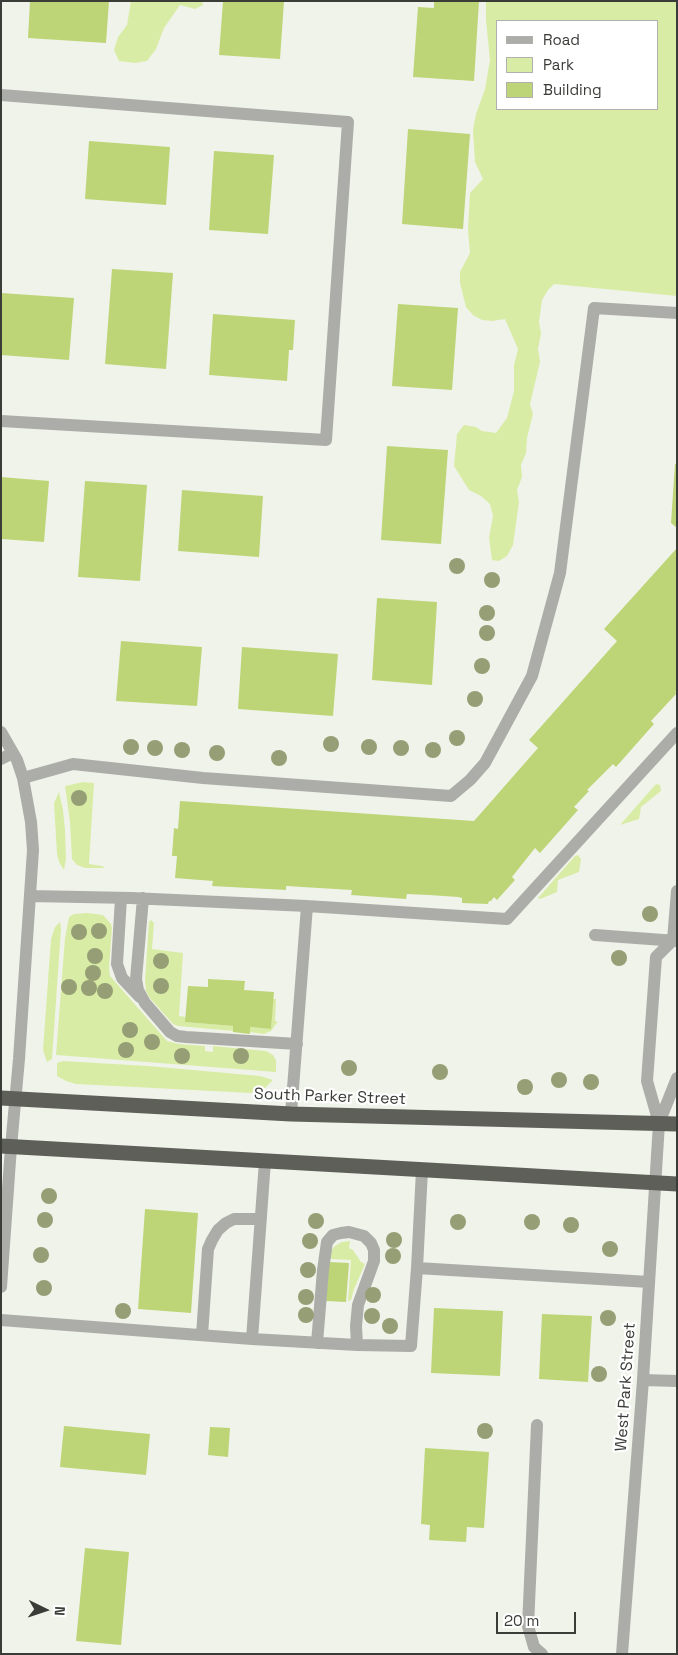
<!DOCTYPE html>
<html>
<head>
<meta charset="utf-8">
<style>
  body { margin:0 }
  #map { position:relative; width:678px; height:1655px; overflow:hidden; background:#f0f3ea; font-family:"Space Grotesk",sans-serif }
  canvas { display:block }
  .frame { position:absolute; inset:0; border:2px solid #3a3c38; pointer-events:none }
  .legend { position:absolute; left:496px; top:20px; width:162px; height:90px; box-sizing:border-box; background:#fff; border:1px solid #b0b1af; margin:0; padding:6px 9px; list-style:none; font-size:15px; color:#3a3c38 }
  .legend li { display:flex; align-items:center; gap:10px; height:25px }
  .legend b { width:25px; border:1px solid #b0b1af }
  .north { position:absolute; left:20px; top:1585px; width:50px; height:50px; -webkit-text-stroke:4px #fff; paint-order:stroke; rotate:94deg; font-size:14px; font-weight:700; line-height:20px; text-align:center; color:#3a3c38 }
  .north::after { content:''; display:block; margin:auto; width:18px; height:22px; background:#3a3c38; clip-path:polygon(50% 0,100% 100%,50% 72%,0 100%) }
  .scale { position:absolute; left:496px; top:1612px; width:80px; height:22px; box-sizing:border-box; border:2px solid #3a3c38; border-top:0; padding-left:6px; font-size:15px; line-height:18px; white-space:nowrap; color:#3a3c38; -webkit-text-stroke:4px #fff; paint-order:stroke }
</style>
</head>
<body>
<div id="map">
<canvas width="678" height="1655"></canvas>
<div class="frame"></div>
<ul class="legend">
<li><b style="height:6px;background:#acada9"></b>Road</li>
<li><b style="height:14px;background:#d9eca5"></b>Park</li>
<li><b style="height:14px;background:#bdd576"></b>Building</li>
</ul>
<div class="north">N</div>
<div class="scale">20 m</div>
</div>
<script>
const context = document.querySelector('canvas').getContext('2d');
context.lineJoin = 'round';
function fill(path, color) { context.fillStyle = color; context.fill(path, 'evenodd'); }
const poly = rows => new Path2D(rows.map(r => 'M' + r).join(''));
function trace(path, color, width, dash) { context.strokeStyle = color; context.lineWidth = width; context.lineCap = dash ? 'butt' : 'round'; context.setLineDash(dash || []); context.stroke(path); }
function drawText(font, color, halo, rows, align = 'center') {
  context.font = font + ' "Space Grotesk",sans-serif'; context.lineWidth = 4.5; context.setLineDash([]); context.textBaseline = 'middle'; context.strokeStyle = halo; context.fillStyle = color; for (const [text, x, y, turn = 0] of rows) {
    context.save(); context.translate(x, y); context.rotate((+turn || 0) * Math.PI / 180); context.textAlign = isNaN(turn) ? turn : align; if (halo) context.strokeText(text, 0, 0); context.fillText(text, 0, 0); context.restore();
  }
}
const green = poly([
  [131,1,202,1,203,5,195,9,180,5,164,28,156,49,147,61,135,63,119,61,114,50,118,37,127,25],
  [486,1,677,1,677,296,554,284,548,290,542,300,539,322,541,333,538,349,540,362,530,404,533,414,527,438,526,453,521,465,522,477,517,490,519,502,513,545,507,556,499,561,492,560,489,538,493,516,490,504,481,496,469,490,454,466,457,434,464,425,476,427,482,431,496,433,507,418,514,391,514,365,518,349,505,319,492,321,482,320,473,315,466,307,460,283,460,272,470,253,468,230,470,193,483,179,475,162,473,130,476,114,485,89,490,60,486,20],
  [497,21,657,21,657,109,497,109],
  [83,782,94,783,89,864,102,866,105,868,85,868,77,865,72,859,70,822,65,786],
  [656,784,660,785,661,791,641,807,639,819,620,825],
  [59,792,63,810,65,830,66,859,64,870,59,862,57,854,54,803],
  [578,855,581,859,579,872,558,880,557,892,540,899,538,898,575,856],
  [87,913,103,915,111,924,112,928,109,968,110,976,167,1041,179,1044,205,1046,205,1051,213,1052,213,1046,266,1051,273,1055,276,1060,276,1072,56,1055,65,938,69,917,74,914],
  [151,920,154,923,152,949,183,953,179,1016,186,1017,186,1022,233,1026,233,1031,178,1026,173,1024,149,997,146,991,145,981,149,922],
  [60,922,61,929,52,1059,47,1062,43,1050,51,939,55,927],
  [273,999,276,999,275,1021,278,1022,276,1024,271,1031,264,1034,250,1032,250,1027,271,1029],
  [63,1061,148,1066,260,1076,273,1080,265,1088,251,1093,76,1084,66,1081,57,1076,57,1063],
  [350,1241,349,1248,353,1250,361,1262,365,1264,354,1289,351,1300,348,1301,351,1260,330,1259,331,1251,335,1246,342,1242]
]);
const building = poly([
  [30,1,109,1,106,43,28,38],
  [223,1,284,1,280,59,219,55],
  [434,1,479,1,474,81,413,77,418,7,434,8],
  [408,129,470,134,463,229,402,224],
  [89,141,170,147,166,205,85,199],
  [214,151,274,155,268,234,209,230],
  [112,269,173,273,166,369,105,364],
  [1,293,74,298,69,360,1,355],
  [398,304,458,308,452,390,392,386],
  [213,314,295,320,293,350,289,350,287,381,209,375],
  [387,446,448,450,441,544,381,540],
  [675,464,677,464,677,528,671,523],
  [1,477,49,481,44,542,1,539],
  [85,481,147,485,140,581,78,577],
  [182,490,263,496,259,557,178,551],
  [677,548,677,690,675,692,677,693,651,721,654,724,616,767,613,764,587,790,589,791,574,807,578,810,540,853,535,848,512,877,515,880,497,900,494,897,491,901,489,901,488,904,462,903,462,898,458,897,429,895,407,894,406,899,351,895,352,890,286,886,286,890,212,886,213,881,175,878,177,856,172,856,174,828,178,829,180,801,474,821,538,748,529,740,617,641,604,629],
  [377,598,437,602,432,685,372,680],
  [121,641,202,647,197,706,116,701],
  [242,647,338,654,333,716,238,709],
  [208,979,245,981,244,990,274,992,271,1029,250,1027,250,1034,233,1032,233,1026,185,1022,188,986,208,987],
  [145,1209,198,1213,191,1313,138,1309],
  [329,1262,349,1263,346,1302,326,1301],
  [434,1308,503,1311,500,1376,431,1373],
  [542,1314,592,1316,588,1382,539,1379],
  [64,1426,150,1434,146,1475,60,1467],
  [210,1427,230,1428,228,1457,208,1455],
  [425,1448,489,1452,484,1528,467,1527,466,1542,429,1540,430,1525,421,1524],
  [85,1548,129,1552,121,1645,76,1641]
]);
const minor = poly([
  [1,95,348,122,326,440,1,421],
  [1,732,17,760,23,778,31,822,33,850,19,1059,11,1147,1,1287],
  [1,759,13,753],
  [23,778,73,764,203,778,451,796,470,780,485,763,532,676,560,573,594,308,677,313],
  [30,896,131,898,307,906,507,919,677,733],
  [121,898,117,964,122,978,140,997],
  [143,898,136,979,138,990,145,1003,170,1032,177,1036,186,1037,297,1044],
  [595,935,677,941],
  [291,1114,307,906],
  [659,1123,677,1078],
  [422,1170,417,1268,649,1282],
  [1,1320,252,1339,265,1161],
  [202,1335,208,1249,212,1240,218,1230,226,1223,234,1219,261,1219],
  [252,1339,357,1345,411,1346,417,1268],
  [317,1343,323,1270,327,1242,333,1235,341,1233,349,1232,364,1236,371,1243,374,1250,374,1261,358,1305,356,1326,357,1345],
  [643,1380,677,1381],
  [537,1425,528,1626,534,1647,542,1654],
  [622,1654,643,1380,659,1123,647,1081,656,957,673,940,677,891]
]);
const highway = poly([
  [1,1098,291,1114,677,1124],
  [1,1146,677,1184]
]);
const trees = [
  [457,566],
  [492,580],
  [487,613],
  [487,633],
  [482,666],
  [475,699],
  [457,738],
  [331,744],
  [131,747],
  [369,747],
  [155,748],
  [401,748],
  [182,750],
  [433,750],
  [217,753],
  [279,758],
  [79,798],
  [650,914],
  [99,931],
  [79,932],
  [95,956],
  [619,958],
  [161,961],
  [93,973],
  [161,986],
  [69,987],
  [89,988],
  [105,991],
  [130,1030],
  [152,1042],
  [126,1050],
  [182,1056],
  [241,1056],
  [349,1068],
  [440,1072],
  [559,1080],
  [591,1082],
  [525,1087],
  [49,1196],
  [45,1220],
  [316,1221],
  [458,1222],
  [532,1222],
  [571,1225],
  [394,1240],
  [310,1241],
  [610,1249],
  [41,1255],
  [393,1256],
  [308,1270],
  [44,1288],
  [373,1295],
  [306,1297],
  [123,1311],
  [306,1315],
  [372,1316],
  [608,1318],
  [390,1326],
  [599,1374],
  [485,1431]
];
const streetNames = [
  ["South Parker Street",330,1097,2],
  ["West Park Street",626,1387,-86]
];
fill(green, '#d9eca5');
fill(building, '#bdd576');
trace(minor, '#acada9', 12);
trace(highway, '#5d5f58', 15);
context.fillStyle = '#959e74';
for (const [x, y] of trees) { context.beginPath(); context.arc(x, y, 8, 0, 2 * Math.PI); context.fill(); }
drawText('16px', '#3a3c38', '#fff', streetNames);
</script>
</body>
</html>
